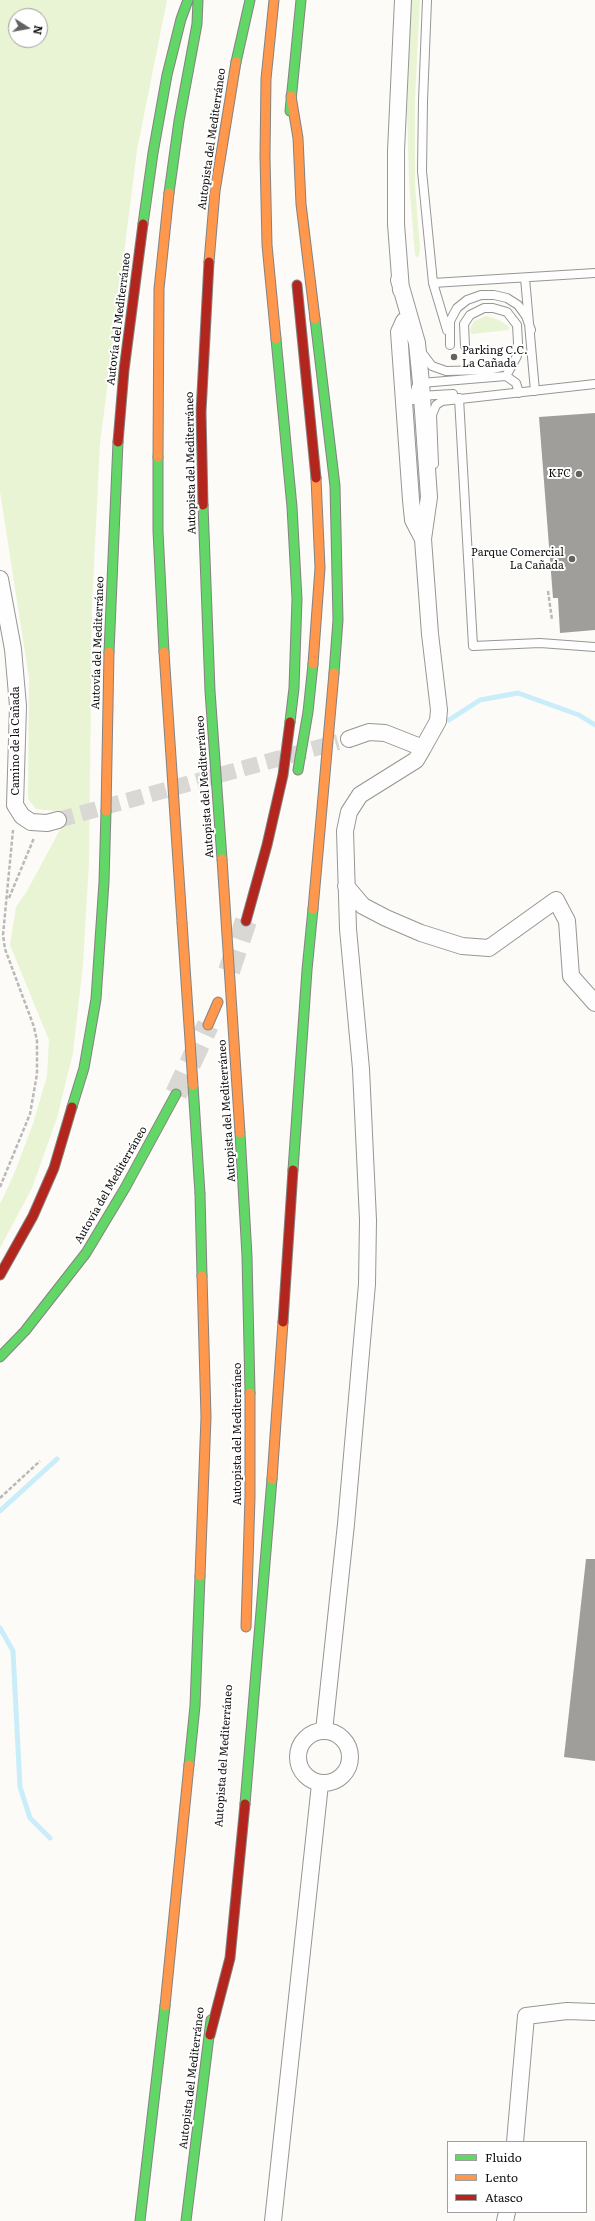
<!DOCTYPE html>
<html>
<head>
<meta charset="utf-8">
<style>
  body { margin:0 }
  #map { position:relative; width:595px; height:2221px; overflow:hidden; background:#fcfbf7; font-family:Literata,serif }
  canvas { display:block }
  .legend { position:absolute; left:447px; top:2141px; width:140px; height:72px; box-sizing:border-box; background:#fff; border:1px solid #9f9f9f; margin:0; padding:5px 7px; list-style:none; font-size:12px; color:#101010 }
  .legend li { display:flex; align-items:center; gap:8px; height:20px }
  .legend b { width:20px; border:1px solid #9f9f9f }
  .north { position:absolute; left:8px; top:8px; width:40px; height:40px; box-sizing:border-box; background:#fff; border:1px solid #9f9f9f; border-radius:50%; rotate:101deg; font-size:11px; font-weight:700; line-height:16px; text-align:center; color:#101010 }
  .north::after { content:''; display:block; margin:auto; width:14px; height:18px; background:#636261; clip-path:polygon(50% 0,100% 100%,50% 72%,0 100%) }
</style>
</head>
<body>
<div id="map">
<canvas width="595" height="2221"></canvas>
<ul class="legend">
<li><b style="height:5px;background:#63d668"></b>Fluido</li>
<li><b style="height:5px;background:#ff974d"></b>Lento</li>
<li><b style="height:5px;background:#b3261e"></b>Atasco</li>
</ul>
<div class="north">N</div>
</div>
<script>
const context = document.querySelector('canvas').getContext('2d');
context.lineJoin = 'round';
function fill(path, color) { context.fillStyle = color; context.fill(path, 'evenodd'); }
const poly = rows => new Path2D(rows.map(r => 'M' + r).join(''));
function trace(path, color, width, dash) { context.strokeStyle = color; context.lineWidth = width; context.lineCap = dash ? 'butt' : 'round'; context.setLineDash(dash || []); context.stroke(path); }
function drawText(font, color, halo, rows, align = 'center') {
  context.font = font + ' Literata,serif'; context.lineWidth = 4; context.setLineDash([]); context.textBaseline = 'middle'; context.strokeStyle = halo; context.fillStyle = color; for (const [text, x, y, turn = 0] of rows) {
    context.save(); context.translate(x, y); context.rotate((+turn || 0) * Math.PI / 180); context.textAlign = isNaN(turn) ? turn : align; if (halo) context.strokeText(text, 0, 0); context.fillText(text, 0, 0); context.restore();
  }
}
const green = poly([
  [0,0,167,0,137,150,100,444,92,605,89,863,83,964,73,1053,57,1118,32,1188,0,1248,0,1204,14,1174,33,1124,47,1076,49,1040,10,945,16,907,27,891,62,826,56,811,36,809,28,799,29,678,0,492],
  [16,16,40,16,40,40,16,40],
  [411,0,420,0,415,99,415,184,420,250,418,258,415,255,409,181,407,111],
  [486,316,499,320,508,326,509,330,472,334,470,332,471,326,474,321]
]);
const stream = poly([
  [449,720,480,700,518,693,579,715,595,725],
  [0,1511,57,1459],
  [0,1628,13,1651,20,1787,30,1818,50,1838]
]);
const building = poly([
  [595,413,595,630,560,633,558,598,553,598,539,417],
  [586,1559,595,1559,595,1761,564,1757]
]);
const streetTunnel = poly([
  [58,820,338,742]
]);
const highwayTunnel = poly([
  [229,971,246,921],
  [176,1094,208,1025]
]);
const path = poly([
  [548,591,552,620],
  [9,898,34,838],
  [0,1187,30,1114,37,1074,37,1041,34,1027,5,949,3,935,13,830],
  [0,1498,40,1461]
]);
const lane = poly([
  [427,0,423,101,422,171,433,283,595,273],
  [525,278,535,391],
  [433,283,447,330],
  [450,345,450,321,457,308,467,300,481,295,494,295,507,298,518,305,526,316,531,330],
  [465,346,464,324,470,315,484,308,493,308,507,312,517,325,518,343,517,356,506,376],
  [422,353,432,366,446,371,488,370,510,365],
  [419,396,453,394],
  [459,398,473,646,540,643,595,647],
  [413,400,416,387,421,383,506,376,516,383,519,393],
  [434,464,432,415,436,405,442,401,595,384]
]);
const street = poly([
  [401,290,396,224,396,151,403,0],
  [404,321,399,332,411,500,413,520,423,539],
  [0,579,13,649,18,706,15,805,22,816,31,822,47,823,58,820],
  [349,739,369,732,385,733,423,748,438,721,439,710,430,634,423,539,429,497,421,383,417,343,399,280],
  [346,886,363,906,386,918,421,933,462,946,489,948,556,900,567,921,571,976,595,1003],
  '298 1757a26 26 0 1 1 52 0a26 26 0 1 1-52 0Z',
  [324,1731,346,1524,367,1284,368,1220,361,1069,348,929,345,831,349,812,360,795,416,760,423,748],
  [515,2142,526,2016,567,2011,595,2012],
  [273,2221,320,1784],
  [505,2221,507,2212]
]);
const fast = poly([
  [236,62,250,0],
  [290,111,301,0],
  [169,193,179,121,197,24,198,0],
  [143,224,153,153,167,75,181,19,188,0],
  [315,319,335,486,338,620,334,673],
  [276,339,292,507,297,599,294,688,290,722],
  [158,457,158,531,164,652],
  [203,505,210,691,222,859],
  [109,652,118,442],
  [298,770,308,712,313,664],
  [72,1107,84,1068,96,999,104,882,106,811],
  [240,1133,247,1256,250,1393],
  [293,1170,307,970,313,909],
  [200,1194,202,1276],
  [0,1357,25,1331,86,1253,125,1188,176,1094],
  [189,1765,195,1706,200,1576],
  [245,1804,272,1479],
  [140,2221,165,2006],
  [186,2221,211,2020]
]);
const slow = poly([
  [274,0,266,79,265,156,267,245,276,339],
  [291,96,298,138,301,204,315,319],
  [209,262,215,191,236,62],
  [158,457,159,289,169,193],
  [164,652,182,922],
  [313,664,320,568,316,478],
  [106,811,109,652],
  [313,909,334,673],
  [208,1025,218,1002],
  [272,1479,283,1322],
  [200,1576,206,1417,202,1276],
  [246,1627,250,1497,250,1393],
  [165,2006,189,1765]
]);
const jam = poly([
  [297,285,316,478],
  [118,442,124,370,143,224],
  [203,505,201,412,209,262],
  [246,921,267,845,283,775,290,722],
  [0,1275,33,1216,54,1168,72,1107],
  [283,1322,293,1170],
  [210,2035,230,1958,245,1804]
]);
const fastBridge = poly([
  [193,1085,200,1194]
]);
const slowBridge = poly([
  [222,859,240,1133],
  [182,922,193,1085]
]);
const markers = [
  [454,357,4,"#636261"],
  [579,474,4,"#636261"],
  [572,559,4,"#636261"]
];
const streetNames = [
  ["Autopista del Mediterráneo",212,139,-82],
  ["Autovía del Mediterráneo",119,319,-83],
  ["Autopista del Mediterráneo",191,463,-91],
  ["Autovía del Mediterráneo",98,643,-88],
  ["Camino de la Cañada",16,741,-90],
  ["Autopista del Mediterráneo",205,787,-94],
  ["Autopista del Mediterráneo",227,1111,-94],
  ["Autovía del Mediterráneo",111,1185,-60],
  ["Autopista del Mediterráneo",238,1434,-90],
  ["Autopista del Mediterráneo",224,1756,-86],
  ["Autopista del Mediterráneo",192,2078,-83]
];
const poiNames = [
  ["Parking C.C.",462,351,"left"],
  ["La Cañada",462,364,"left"],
  ["KFC",571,474],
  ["Parque Comercial",564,553],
  ["La Cañada",564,566]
];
fill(green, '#e9f4d5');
trace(stream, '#c9eefa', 5);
fill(building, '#a09e9b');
trace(streetTunnel, '#d9d8d4', 16, [16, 8]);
trace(highwayTunnel, '#d9d8d4', 22, [22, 11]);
trace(lane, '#969694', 10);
trace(street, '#969694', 18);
trace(fast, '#848381', 11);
trace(slow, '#848381', 11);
trace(jam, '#848381', 11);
trace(path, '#b9b9b8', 2.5, [4, 2]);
trace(lane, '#fffefe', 8);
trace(street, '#fffefe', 16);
trace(fast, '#63d668', 9);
trace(slow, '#ff974d', 9);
trace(jam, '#b3261e', 9);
trace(fastBridge, '#848381', 11, []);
trace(slowBridge, '#848381', 11, []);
trace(fastBridge, '#63d668', 9);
trace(slowBridge, '#ff974d', 9);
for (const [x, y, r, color] of markers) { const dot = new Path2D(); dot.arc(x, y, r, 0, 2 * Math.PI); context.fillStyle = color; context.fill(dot); trace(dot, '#fff', 1.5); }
drawText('11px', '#101010', '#fff', streetNames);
drawText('11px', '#101010', '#fff', poiNames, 'right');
</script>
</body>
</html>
